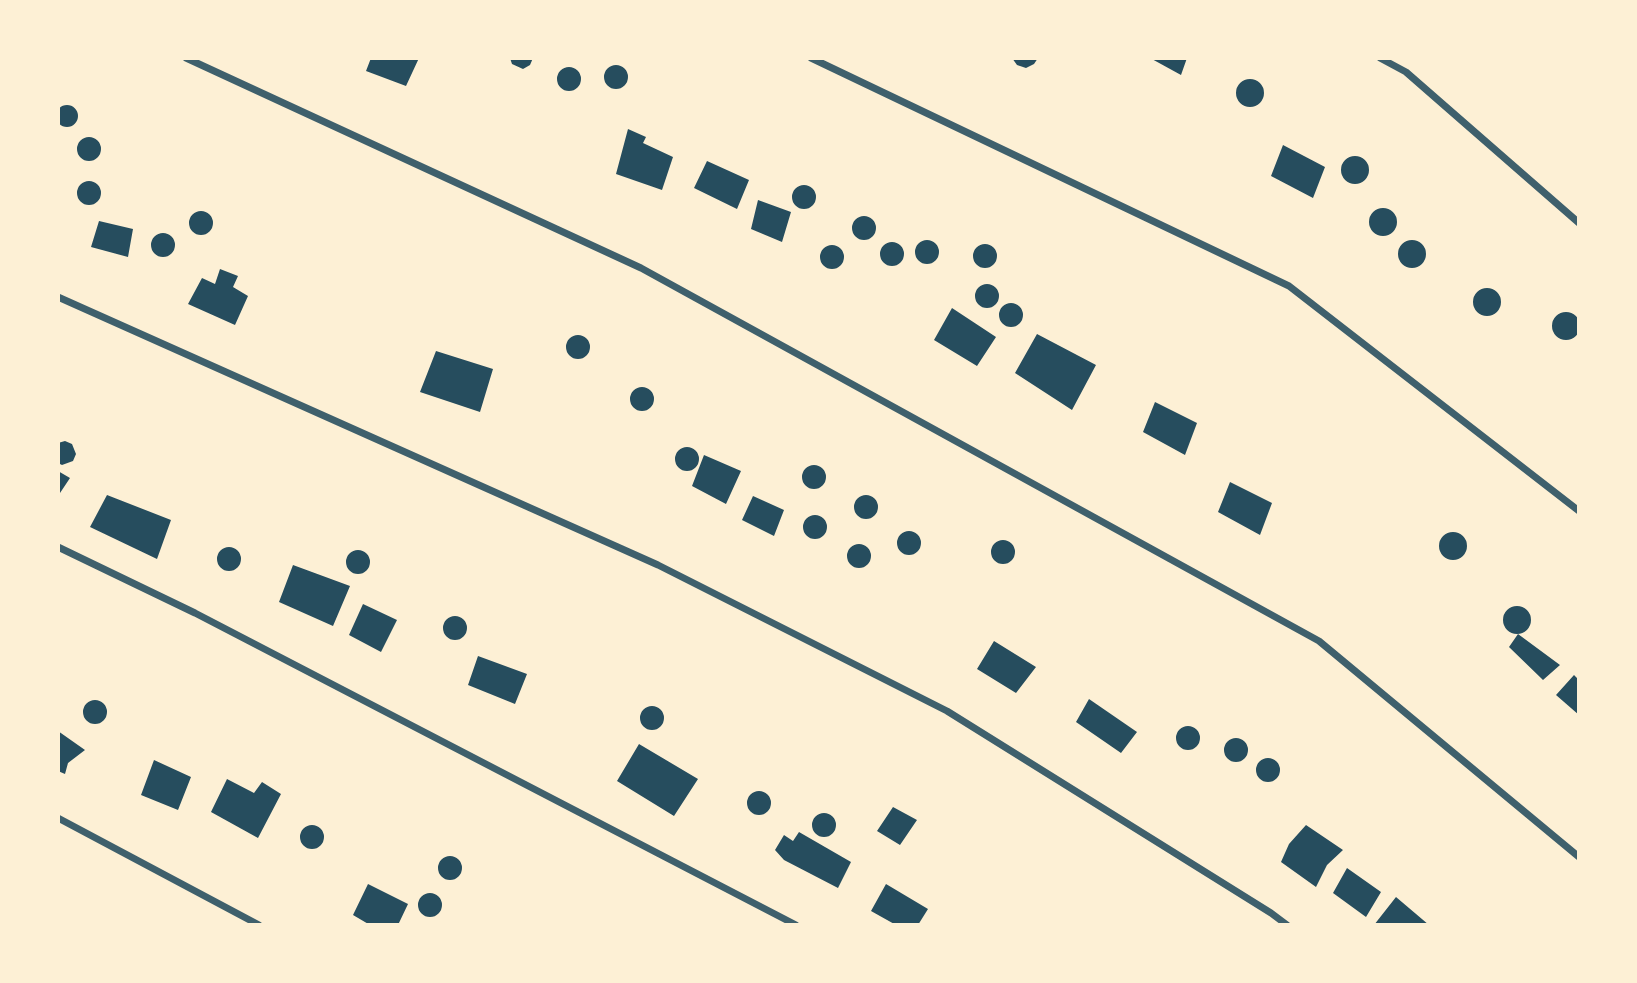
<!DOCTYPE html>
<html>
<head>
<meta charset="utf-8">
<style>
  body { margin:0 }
  #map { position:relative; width:1637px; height:983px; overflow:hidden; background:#fdf0d5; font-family:"Alegreya Sans",sans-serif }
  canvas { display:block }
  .frame { position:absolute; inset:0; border:60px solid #fdf0d5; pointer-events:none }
</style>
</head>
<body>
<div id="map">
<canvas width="1637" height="983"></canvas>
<div class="frame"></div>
</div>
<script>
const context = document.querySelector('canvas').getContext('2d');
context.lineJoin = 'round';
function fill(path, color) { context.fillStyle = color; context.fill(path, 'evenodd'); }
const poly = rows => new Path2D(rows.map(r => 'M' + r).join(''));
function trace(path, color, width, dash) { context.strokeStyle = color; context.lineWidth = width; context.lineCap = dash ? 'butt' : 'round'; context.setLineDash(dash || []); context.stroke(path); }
const building = poly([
  [371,58,419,58,406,86,366,71],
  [510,58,533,58,530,65,523,69,512,64],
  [1012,58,1038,58,1034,64,1026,68,1017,65],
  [1150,58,1187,58,1181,75],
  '604 77a12 12 0 1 1 24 0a12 12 0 1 1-24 0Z',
  '557 79a12 12 0 1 1 24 0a12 12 0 1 1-24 0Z',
  '1236 93a14 14 0 1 1 28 0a14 14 0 1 1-28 0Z',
  '56 116a11 11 0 1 1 22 0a11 11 0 1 1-22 0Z',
  [628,129,646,137,643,143,673,157,662,190,616,174],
  '77 149a12 12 0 1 1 24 0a12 12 0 1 1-24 0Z',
  [1283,145,1325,167,1313,198,1271,176],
  '1341 170a14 14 0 1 1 28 0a14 14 0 1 1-28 0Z',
  [707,161,749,180,737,209,694,188],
  '77 193a12 12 0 1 1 24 0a12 12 0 1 1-24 0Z',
  '792 197a12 12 0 1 1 24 0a12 12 0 1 1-24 0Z',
  [758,200,791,212,782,242,751,229],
  '1369 222a14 14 0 1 1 28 0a14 14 0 1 1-28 0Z',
  '189 223a12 12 0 1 1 24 0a12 12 0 1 1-24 0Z',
  '852 228a12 12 0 1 1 24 0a12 12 0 1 1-24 0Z',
  [99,221,133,229,128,257,91,247],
  '151 245a12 12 0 1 1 24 0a12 12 0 1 1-24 0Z',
  '1398 254a14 14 0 1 1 28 0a14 14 0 1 1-28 0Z',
  '915 252a12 12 0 1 1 24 0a12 12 0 1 1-24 0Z',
  '880 254a12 12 0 1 1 24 0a12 12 0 1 1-24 0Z',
  '973 256a12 12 0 1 1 24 0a12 12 0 1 1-24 0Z',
  '820 257a12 12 0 1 1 24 0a12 12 0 1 1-24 0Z',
  [220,269,238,276,233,287,248,296,235,325,188,304,202,278,215,284],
  '975 296a12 12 0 1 1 24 0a12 12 0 1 1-24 0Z',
  '1473 302a14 14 0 1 1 28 0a14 14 0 1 1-28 0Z',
  '999 315a12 12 0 1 1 24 0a12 12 0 1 1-24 0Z',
  [952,308,996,337,977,366,934,340],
  '1552 326a14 14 0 1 1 28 0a14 14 0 1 1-28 0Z',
  [1037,334,1096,365,1072,410,1015,373],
  '566 347a12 12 0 1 1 24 0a12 12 0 1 1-24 0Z',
  [436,351,493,369,480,412,420,392],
  '630 399a12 12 0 1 1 24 0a12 12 0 1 1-24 0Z',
  [1155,402,1197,423,1185,455,1143,432],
  [65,441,72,444,76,454,73,461,62,465,58,463,58,443],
  '675 459a12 12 0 1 1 24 0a12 12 0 1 1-24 0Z',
  [704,455,741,471,726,504,692,486],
  '802 477a12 12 0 1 1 24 0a12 12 0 1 1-24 0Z',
  [58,471,70,478,58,496],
  [1230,482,1272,503,1260,535,1218,512],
  [107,495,171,520,157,559,90,527],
  '854 507a12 12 0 1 1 24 0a12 12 0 1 1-24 0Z',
  [753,496,784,510,774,536,742,520],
  '803 527a12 12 0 1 1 24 0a12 12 0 1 1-24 0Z',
  '897 543a12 12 0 1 1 24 0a12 12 0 1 1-24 0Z',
  '1439 546a14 14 0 1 1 28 0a14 14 0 1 1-28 0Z',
  '991 552a12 12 0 1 1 24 0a12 12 0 1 1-24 0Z',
  '847 556a12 12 0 1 1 24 0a12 12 0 1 1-24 0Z',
  '217 559a12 12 0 1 1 24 0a12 12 0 1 1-24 0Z',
  '346 562a12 12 0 1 1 24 0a12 12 0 1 1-24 0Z',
  [293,565,350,586,333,626,279,602],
  [363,604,397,620,381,652,349,635],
  '1503 620a14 14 0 1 1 28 0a14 14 0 1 1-28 0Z',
  '443 628a12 12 0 1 1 24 0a12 12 0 1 1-24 0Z',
  [1518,634,1560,665,1543,680,1509,647],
  [994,641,1036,667,1016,693,977,669],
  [478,656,527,674,515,704,468,685],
  [1574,675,1579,680,1579,715,1556,695],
  [1089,699,1137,732,1121,753,1076,722],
  '83 712a12 12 0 1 1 24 0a12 12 0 1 1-24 0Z',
  '640 718a12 12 0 1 1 24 0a12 12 0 1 1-24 0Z',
  '1176 738a12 12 0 1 1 24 0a12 12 0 1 1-24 0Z',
  [58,731,85,750,68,763,65,774,58,771],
  '1224 750a12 12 0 1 1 24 0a12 12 0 1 1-24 0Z',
  [639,744,698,779,674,816,617,781],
  '1256 770a12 12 0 1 1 24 0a12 12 0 1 1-24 0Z',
  [154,760,191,777,178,810,141,795],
  [227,779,254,793,262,782,281,794,258,838,211,812],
  '747 803a12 12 0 1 1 24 0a12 12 0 1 1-24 0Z',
  [893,807,917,820,900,845,877,831],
  '812 825a12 12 0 1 1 24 0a12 12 0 1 1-24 0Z',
  [1306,825,1343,850,1327,865,1316,887,1281,862,1289,844],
  '300 837a12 12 0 1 1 24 0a12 12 0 1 1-24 0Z',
  [799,832,851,862,838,888,784,860,775,850,784,835,793,841],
  '438 868a12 12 0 1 1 24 0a12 12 0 1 1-24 0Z',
  [1347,868,1381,892,1366,917,1333,893],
  [368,884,408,904,398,925,370,925,353,915],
  [886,884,928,909,918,925,896,925,871,911],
  '418 905a12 12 0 1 1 24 0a12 12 0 1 1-24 0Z',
  [1396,897,1429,925,1374,925]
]);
const minor = poly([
  [186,58,641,268,1319,641,1579,857],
  [811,58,1289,286,1579,511],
  [1380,58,1406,72,1579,223],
  [58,297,658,565,947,711,1271,913,1287,925],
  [58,547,195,613,796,925],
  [58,818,259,925]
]);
fill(building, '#264d5e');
trace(minor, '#3f606c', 7);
</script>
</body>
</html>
